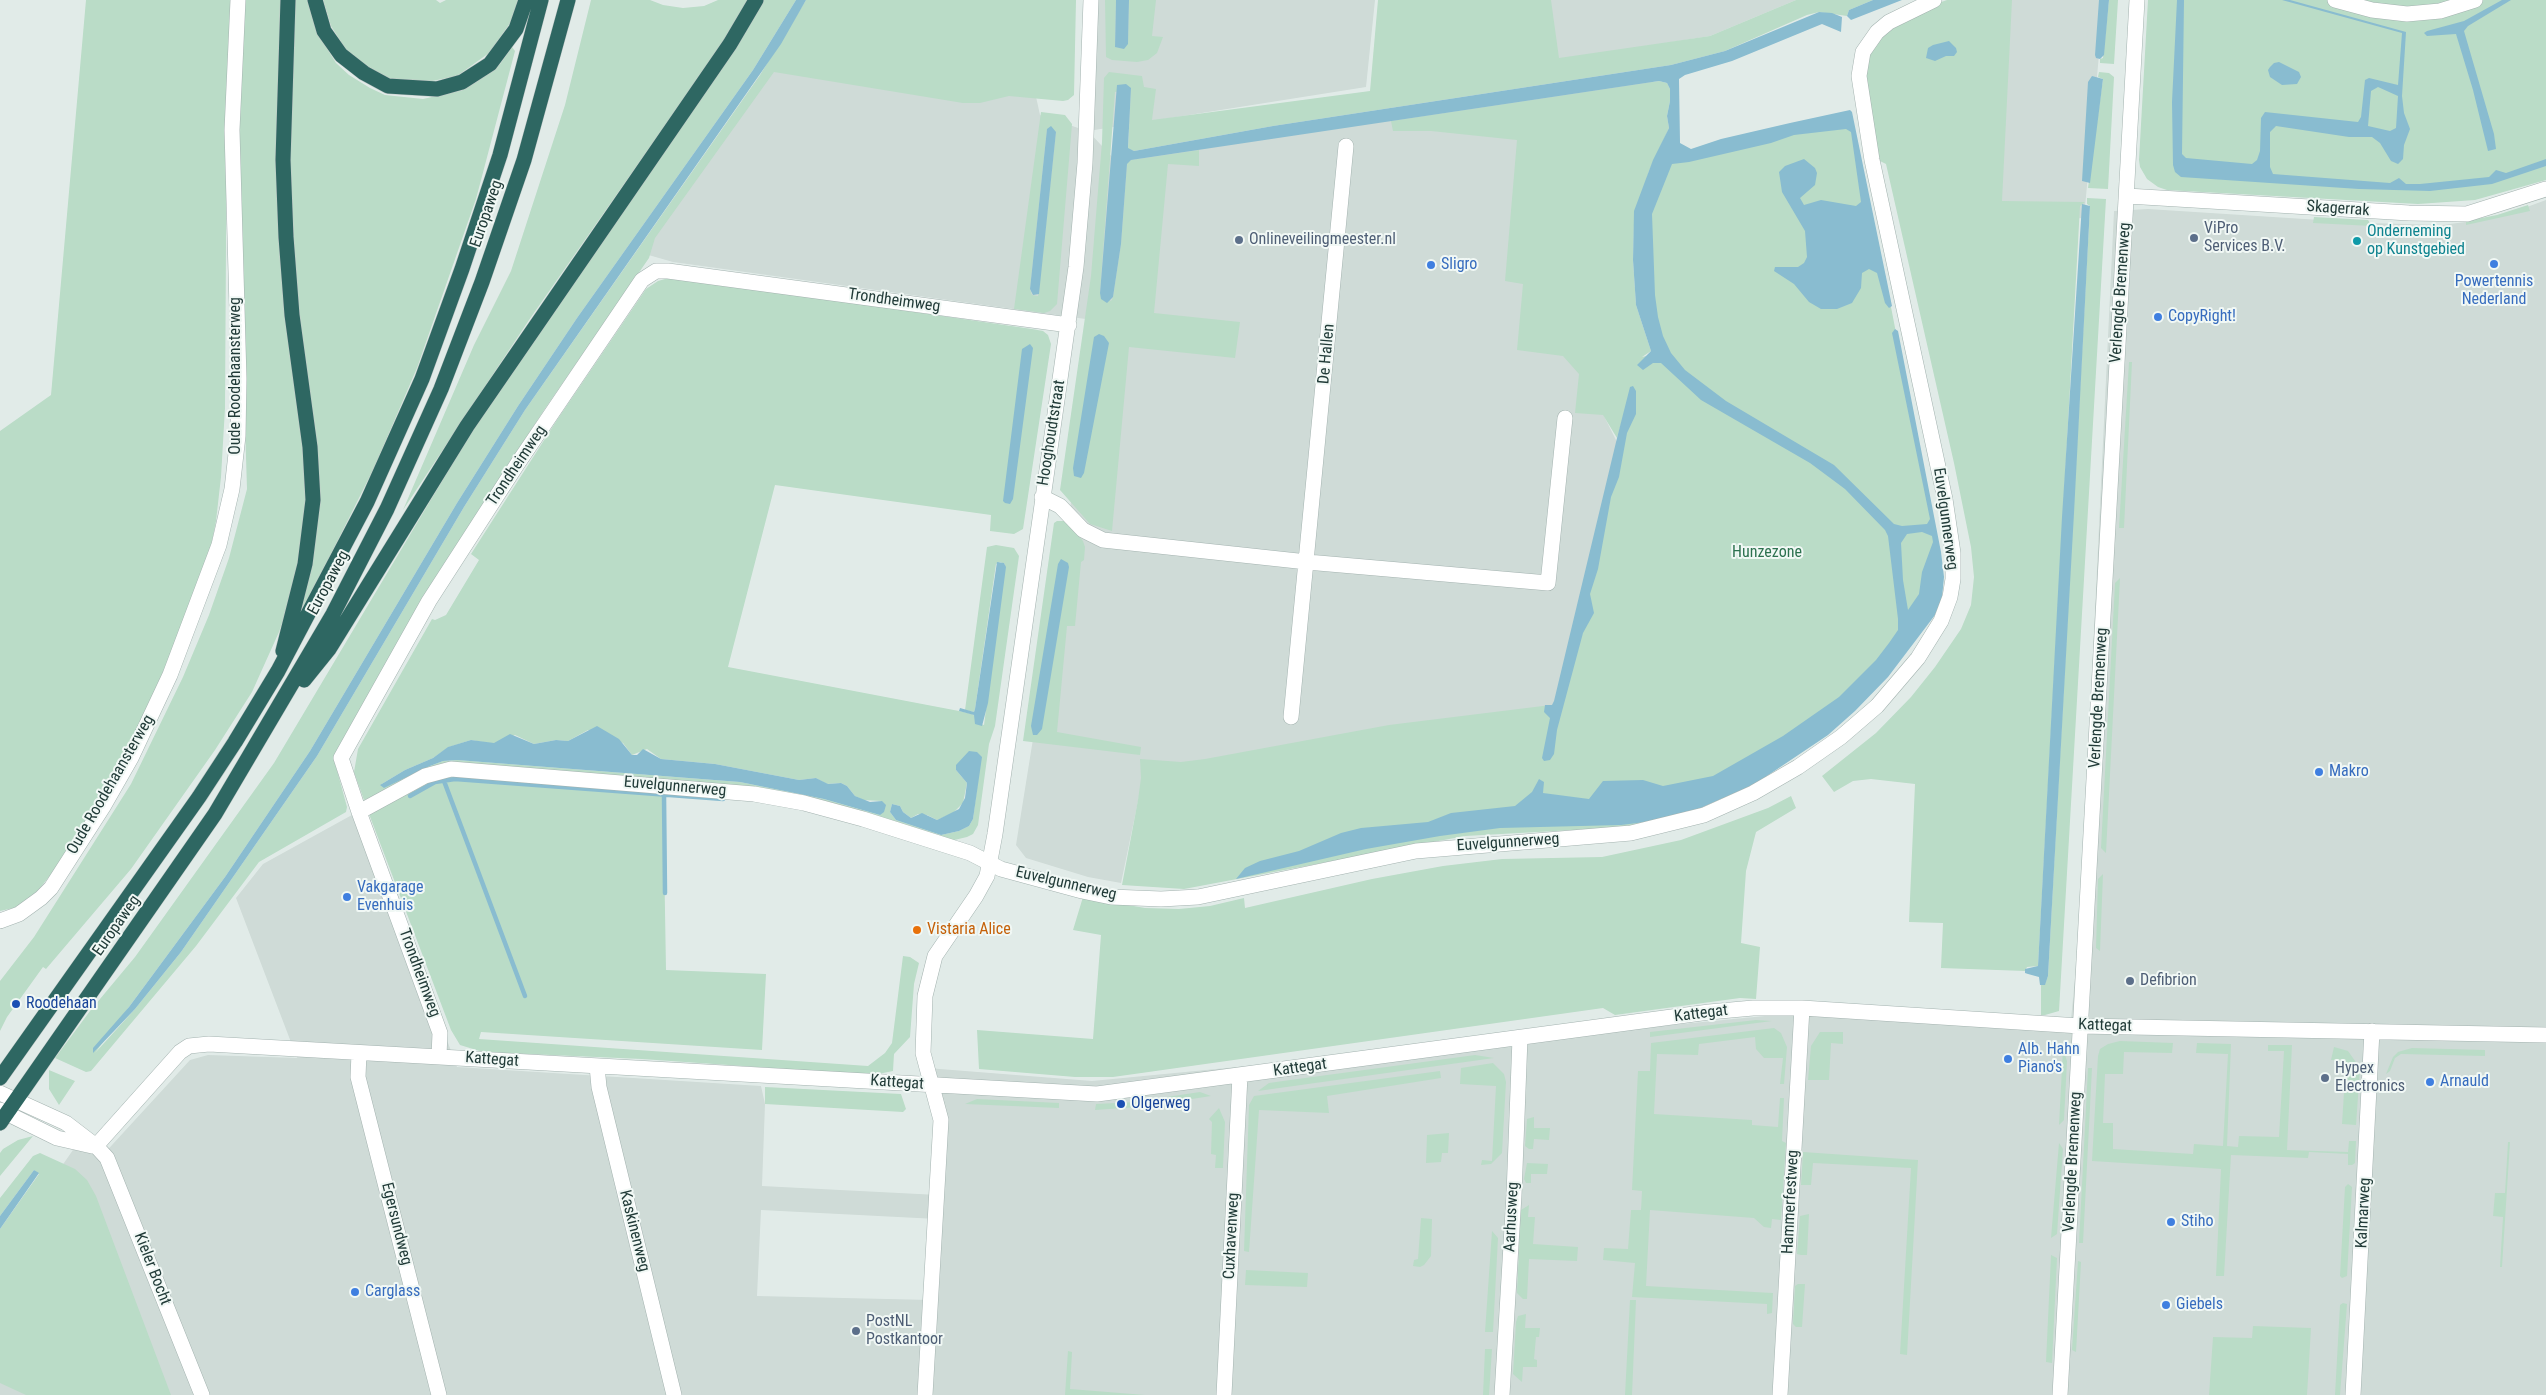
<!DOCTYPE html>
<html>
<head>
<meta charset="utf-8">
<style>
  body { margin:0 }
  canvas { display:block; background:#e1ebe8 }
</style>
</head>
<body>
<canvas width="2546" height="1395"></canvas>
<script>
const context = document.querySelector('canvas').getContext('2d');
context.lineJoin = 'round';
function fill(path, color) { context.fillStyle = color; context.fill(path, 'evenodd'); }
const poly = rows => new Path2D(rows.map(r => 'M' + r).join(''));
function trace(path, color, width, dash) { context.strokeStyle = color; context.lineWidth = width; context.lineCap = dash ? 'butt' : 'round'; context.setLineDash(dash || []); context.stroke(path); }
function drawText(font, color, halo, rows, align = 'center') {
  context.font = font + ' "Roboto Condensed",sans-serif'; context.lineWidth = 4; context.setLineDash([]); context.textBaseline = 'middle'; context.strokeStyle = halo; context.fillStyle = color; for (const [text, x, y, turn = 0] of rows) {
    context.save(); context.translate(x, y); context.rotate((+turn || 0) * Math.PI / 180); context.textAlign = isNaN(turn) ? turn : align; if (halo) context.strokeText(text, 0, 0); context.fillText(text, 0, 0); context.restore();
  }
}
const built = poly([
  [1091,0,1375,0,1366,87,1088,131,1115,160,1653,79,1604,416,1621,450,1559,707,1205,763,1146,763,1121,883,1088,877,1026,858,1016,845,1100,321,673,262,638,252,779,57,1035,92,1040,115,1087,131],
  [1550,0,1796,0,1710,36,1557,60],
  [2002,0,2104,0,2084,218,1988,222],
  [2546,200,2546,1395,0,1395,0,1255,82,1137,101,1157,190,1060,208,1055,297,1058,236,898,263,864,361,810,457,1067,761,1086,765,1104,762,1186,938,1195,940,1123,927,1068,1092,1081,1796,1013,2070,1030,2080,926,2114,211,2148,209,2367,223,2442,225,2473,221,2508,214],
  [761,1210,937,1219,931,1300,757,1296]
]);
const green = poly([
  [86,0,232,0,227,77,225,408,221,477,216,521,209,556,189,613,124,761,55,869,33,897,18,907,0,911,0,431,51,395],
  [242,0,283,0,302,422,307,492,305,529,290,600,279,632,252,692,215,750,131,869,46,969,43,967,7,1017,0,1031,0,981,34,937,131,784,183,677,209,615,229,558,247,489,236,134],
  [294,0,308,0,318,34,336,63,349,75,370,88,385,95,423,99,463,90,500,64,512,47,515,51,476,199,417,368,374,468,295,626,309,573,288,150],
  [323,0,436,0,440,3,446,0,521,0,513,19,489,53,457,76,422,83,389,80,377,75,348,53,331,26],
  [591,0,650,0,663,5,683,8,704,6,718,0,749,0,733,28,529,320,403,510,474,345,511,271,565,105],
  [764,0,796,0,753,70,577,318,518,406,457,503,310,751,225,877,95,1053,135,1009,181,952,317,756,464,507,525,410,760,75,806,0,1076,0,1074,95,1068,100,1063,101,1009,96,980,103,963,103,774,72,655,238,649,258,544,410,449,557,335,763,347,807,346,812,259,862,196,946,91,1071,86,1072,55,1058,90,1011,135,957,274,763,470,434],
  [1105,0,1116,0,1115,47,1128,44,1129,0,1156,0,1152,36,1163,37,1157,53,1148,60,1137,62,1112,60,1106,57],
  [1378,0,1551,0,1559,58,1710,36,1796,0,1873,0,1849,10,1847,16,1819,12,1807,15,1725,51,1671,65,1273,126,1134,151,1128,149,1131,88,1115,92,1100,293,1111,301,1113,297,1121,244,1127,163,1131,160,1199,150,1199,166,1168,164,1154,313,1240,322,1235,358,1129,347,1112,531,1090,524,1060,490,1091,276,1102,142,1104,78,1109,72,1142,76,1144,87,1156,89,1152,120,1370,91],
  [1947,0,2012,0,2002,201,2085,202,2080,206,2038,966,2027,967,2025,971,1941,968,1943,923,1909,922,1915,784,1871,779,1853,781,1834,792,1822,776,1876,733,1911,697,1935,667,1961,629,1971,605,1974,577,1971,547,1954,463,1886,164,1876,159,1864,65,1880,35,1927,7],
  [2109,0,2118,0,2114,64,2100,63,2100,59,2103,58],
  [2148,0,2546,0,2546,180,2475,200,2418,204,2167,190,2158,187,2147,179,2140,167,2139,160],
  [2099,72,2109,73,2114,77,2108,189,2088,188,2103,79,2098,77],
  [1659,81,1667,83,1670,89,1670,101,1667,116,1669,128,1649,171,1634,224,1633,260,1636,305,1651,351,1642,357,1655,354,1645,239,1659,162,1850,116,1891,307,1938,549,1925,624,1728,796,1628,827,1465,836,1184,889,1122,885,1138,800,1141,778,1140,759,1181,762,1205,759,1389,725,1559,704,1632,386,1617,438,1603,415,1575,413,1579,374,1563,356,1517,350,1523,284,1505,281,1517,140,1431,131,1393,131,1391,121],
  [1041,112,1065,115,1072,124,1057,304,1050,311,1044,313,1014,309],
  [1047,129,1056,132,1038,296,1032,295,1030,289],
  [2087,198,2106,199,2059,1011,2045,1015,2041,1015,2041,985,2045,984,2048,976,2090,206,2087,204],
  [2528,205,2530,211,2466,225,2466,221,2497,215],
  [2314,217,2368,220,2372,226,2313,223],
  [672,277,1032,329,1043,331,1048,335,1051,344,1023,529,1014,534,990,531,991,515,775,485,728,667,959,711,972,714,975,716,975,722,984,725,1005,564,1000,562,996,564,975,709,974,712,965,710,987,547,996,545,1014,548,1019,556,995,726,989,744,978,825,973,834,967,837,950,841,834,807,457,764,364,800,354,772,358,749,432,619,435,620,446,615,479,560,471,554,557,420,646,289,658,281],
  [588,730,623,743,632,755,647,749,661,759,715,764,799,780,816,778,827,784,841,783,847,786,855,796,863,800,882,801,880,815,824,799,740,782,457,760,443,761,380,785,405,770,433,758,449,747,471,740,494,744,515,735,534,744,556,740,568,741],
  [981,757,973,819,969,826,959,831,941,835,896,820,890,812,892,804,900,806,903,812,911,818,918,814,927,815,937,820,953,813,963,803,967,783,956,770],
  [2129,362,2132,362,2124,528,2119,528],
  [1057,521,1065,521,1083,541,1085,547,1084,560,1081,562,1075,626,1067,626,1057,732,1141,747,1140,755,1023,741,1054,523],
  [2120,578,2106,853,2101,848,2115,583],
  [458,775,663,792,666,970,766,974,762,1050,481,1032,479,1039,868,1066,885,1053,892,1043,903,956,910,957,919,963,914,984,910,1037,894,1054,893,1071,873,1075,642,1059,483,1052,460,1045,451,1030,369,814,433,778],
  [1791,796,1796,808,1756,832,1746,871,1741,943,1760,947,1756,999,1740,998,1615,1015,1603,1008,1113,1077,1075,1077,979,1069,977,1030,1093,1039,1101,935,1073,930,1083,897,1145,908,1179,909,1210,906,1244,898,1245,908,1372,879,1443,866,1502,859,1602,857,1681,840,1768,808],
  [2103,874,2100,951,2096,948,2098,879],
  [1756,1020,1772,1021,1650,1037,1650,1032],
  [1774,1028,1781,1033,1787,1047,1784,1084,1780,1084,1783,1058,1764,1058,1756,1049,1755,1037,1699,1044,1698,1055,1657,1054,1654,1114,1752,1120,1752,1125,1778,1127,1780,1098,1784,1098,1782,1141,1786,1143,1781,1220,1772,1219,1771,1228,1764,1227,1754,1218,1650,1210,1646,1286,1773,1293,1772,1313,1767,1314,1767,1304,1632,1297,1635,1263,1603,1260,1604,1248,1628,1249,1631,1210,1641,1210,1642,1191,1632,1190,1638,1071,1650,1071,1651,1043],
  [1820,1032,1843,1032,1843,1044,1831,1043,1829,1080,1808,1080,1811,1046],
  [2120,1041,2173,1043,2172,1053,2124,1052,2123,1074,2105,1074,2103,1123,2113,1123,2113,1149,2193,1154,2194,1144,2223,1146,2228,1054,2196,1053,2197,1043,2231,1044,2227,1146,2238,1147,2239,1136,2279,1137,2284,1051,2268,1051,2268,1045,2292,1045,2287,1150,2348,1152,2349,1141,2356,1141,2355,1163,2352,1165,2348,1165,2348,1154,2309,1152,2308,1158,2231,1155,2224,1276,2216,1276,2221,1169,2092,1161,2098,1056,2100,1049,2108,1044],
  [2334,1047,2348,1051,2360,1068,2356,1125,2342,1124,2346,1061,2331,1060],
  [2412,1048,2485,1050,2485,1056,2401,1054,2395,1058,2390,1071,2386,1074,2393,1057,2398,1052],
  [2063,1049,2067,1061,2064,1120,2059,1125],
  [1475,1055,1494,1058,1258,1091,1269,1083,1283,1081],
  [1493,1063,1504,1074,1506,1082,1502,1153,1491,1164,1481,1165,1482,1160,1492,1161,1496,1086,1460,1084,1461,1068],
  [2088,1068,2092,1068,2083,1243,2079,1243],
  [49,1070,75,1081,59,1105,49,1089],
  [1440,1071,1441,1078,1327,1096,1329,1113,1259,1110,1249,1252,1244,1251,1249,1105,1254,1096],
  [765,1087,901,1094,906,1109,903,1112,765,1104],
  [1200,1092,1211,1096,1160,1104,1160,1098],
  [977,1099,1059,1103,1059,1108,965,1104],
  [1137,1102,1138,1107,1095,1110,1096,1104],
  [1219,1108,1225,1122,1223,1168,1215,1168,1216,1155,1211,1154,1212,1122,1209,1119],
  [1534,1117,1534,1128,1550,1128,1549,1140,1534,1139,1533,1149,1529,1149,1525,1146,1527,1119],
  [1449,1133,1448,1153,1442,1153,1441,1162,1426,1163,1427,1135],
  [33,1136,0,1176,0,1153,3,1149,18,1140],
  [2508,1142,2510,1142,2502,1267,2500,1267,2503,1217,2493,1216,2495,1193,2505,1193],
  [2059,1143,2063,1149,2057,1234,2051,1238],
  [1803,1152,1918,1160,1907,1355,1900,1354,1911,1168,1813,1163,1811,1185,1801,1185],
  [40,1153,75,1169,87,1180,96,1196,171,1395,26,1395,0,1383,0,1229,39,1174,34,1170,0,1216,0,1198,33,1156],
  [1527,1163,1548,1164,1547,1174,1531,1174,1531,1183,1526,1183,1524,1179],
  [2348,1184,2352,1187,2347,1276,2342,1278,2340,1276,2345,1187],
  [1529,1205,1528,1217,1535,1217,1533,1244,1578,1247,1577,1261,1529,1259,1527,1299,1523,1299,1517,1293,1521,1210],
  [1809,1214,1807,1255,1801,1255,1797,1254,1800,1216],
  [1421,1218,1432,1219,1431,1256,1424,1265,1420,1267,1413,1266,1414,1260,1418,1259],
  [1492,1231,1498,1238,1493,1332,1485,1332],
  [2051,1255,2057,1258,2052,1363,2046,1362],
  [2078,1261,2081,1262,2076,1352,2072,1350],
  [1246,1270,1308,1273,1307,1287,1245,1285],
  [1798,1284,1805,1284,1802,1327,1796,1327,1793,1324,1795,1286],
  [1630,1300,1636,1300,1632,1395,1625,1395],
  [2343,1303,2347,1304,2340,1395,2335,1395,2340,1305],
  [1526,1314,1525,1328,1540,1328,1539,1337,1536,1337,1534,1359,1537,1360,1537,1367,1523,1367,1522,1382,1513,1374,1516,1322,1518,1316],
  [2253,1326,2311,1328,2307,1395,2209,1395,2213,1337,2252,1338],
  [1485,1349,1492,1349,1489,1395,1483,1395],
  [1068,1351,1072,1352,1070,1389,1145,1395,1065,1395]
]);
const water = poly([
  [796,0,806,0,781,44,525,410,464,507,317,756,181,952,135,1009,93,1053,93,1048,129,1007,225,877,310,751,457,503,518,406,577,318,753,70],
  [1116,0,1129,0,1128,44,1124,49,1115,47],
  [1873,0,1902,0,1851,20,1847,16,1849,10],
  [2099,0,2109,0,2104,55,2100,59,2096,58,2095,55],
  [2177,0,2184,0,2182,154,2186,158,2252,164,2257,160,2260,151,2261,118,2265,112,2358,122,2361,117,2365,80,2369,78,2398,85,2402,33,2282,0,2290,0,2406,32,2402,96,2404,113,2410,129,2404,145,2403,159,2398,164,2391,161,2380,143,2372,137,2349,137,2276,126,2270,132,2270,167,2273,174,2390,183,2399,178,2406,184,2420,184,2489,177,2496,170,2506,173,2546,159,2546,166,2492,184,2430,191,2359,189,2181,177,2175,172,2173,165,2172,102],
  [2378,87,2398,96,2396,128,2390,131,2368,126,2371,91],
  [2502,0,2511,0,2468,26,2464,31,2494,134,2496,149,2488,151,2473,90,2456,34,2427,36,2424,33,2427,31,2464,21],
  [1819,12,1832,13,1842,17,1841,32,1822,24,1732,61,1685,75,1679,79,1680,143,1691,149,1721,139,1790,123,1850,110,1852,112,1892,306,1889,308,1885,303,1877,273,1869,269,1862,273,1861,288,1852,303,1837,309,1821,309,1809,302,1794,284,1774,271,1775,267,1798,267,1804,263,1807,257,1805,231,1782,192,1779,172,1785,166,1804,159,1815,168,1817,173,1815,185,1800,198,1804,205,1821,200,1856,206,1861,202,1851,132,1846,129,1794,135,1771,143,1689,162,1672,164,1652,214,1655,295,1658,317,1663,336,1671,353,1685,370,1726,401,1834,465,1894,524,1902,526,1927,524,1930,519,1892,333,1895,329,1898,331,1941,552,1944,577,1942,598,1935,615,1888,677,1855,711,1828,735,1755,784,1694,811,1662,820,1621,825,1500,828,1440,836,1366,849,1236,879,1245,868,1260,861,1299,851,1341,833,1361,828,1428,822,1451,813,1515,806,1532,792,1539,779,1544,782,1543,793,1589,799,1603,781,1643,780,1663,786,1713,776,1783,736,1839,697,1876,660,1889,643,1898,630,1898,619,1888,536,1885,530,1845,489,1810,463,1701,400,1661,363,1653,363,1643,370,1637,365,1651,351,1636,305,1633,260,1634,211,1653,160,1669,128,1667,116,1670,101,1670,89,1667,83,1659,81,1131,160,1127,164,1121,244,1113,297,1107,303,1101,299,1100,293,1117,85,1126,84,1131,88,1128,148,1134,151,1273,126,1671,65,1725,51],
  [1922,532,1932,536,1933,542,1922,572,1919,594,1908,610,1903,580,1901,543,1907,534],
  [1949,41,1956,48,1957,52,1954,56,1946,56,1935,61,1926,58,1928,48,1933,45],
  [2279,62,2299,72,2301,77,2297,84,2282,85,2270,77,2268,70,2270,67,2274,63],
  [2092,76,2103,79,2090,183,2082,181,2088,82],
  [1051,126,1056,132,1039,294,1033,295,1030,289,1047,129],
  [2082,204,2090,206,2074,513,2048,976,2045,985,2040,985,2039,977,2028,974,2025,973,2025,969,2038,966,2062,517],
  [1099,334,1104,336,1109,343,1084,473,1081,478,1074,476,1073,468,1094,337],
  [1030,344,1033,348,1013,499,1010,504,1005,503,1003,501,1022,349],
  [1633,386,1636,391,1636,414,1627,433,1619,477,1611,497,1598,569,1590,594,1594,613,1583,633,1557,730,1554,754,1550,760,1544,761,1542,758,1550,718,1544,712,1545,705,1552,705,1554,701,1617,438,1630,387],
  [1061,559,1068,563,1069,567,1042,729,1037,735,1033,735,1031,726,1058,564],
  [997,562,1004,563,1006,567,988,703,982,726,975,724,974,715,959,711,960,708,974,712,975,709],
  [597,726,619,739,632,755,637,755,643,749,661,759,715,764,799,780,816,778,828,784,841,783,847,786,855,796,870,802,882,801,886,805,884,812,880,815,824,799,740,782,457,760,443,761,430,766,384,788,380,785,405,770,433,758,448,747,471,740,494,743,510,734,534,744,556,740,568,741],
  [969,751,977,752,982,757,973,819,969,826,959,831,941,835,896,820,890,812,892,804,900,806,903,812,911,818,922,813,937,820,959,809,965,798,967,783,956,770,956,765],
  [34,1170,39,1173,0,1229,0,1216]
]);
const stream = poly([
  [444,781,525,996],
  [664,795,665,893],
  [410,796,435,782,455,779,723,799]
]);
const minor = poly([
  [2335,0,2372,10,2407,14,2440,11,2475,0],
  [2127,196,2409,213,2467,214,2546,189],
  [1042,497,1060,506,1083,530,1103,540,1307,562,1548,583,1565,418],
  [1291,717,1346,146],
  [359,812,425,776,451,769,754,794,804,803,863,819,970,853,1001,869,1082,891,1111,897,1161,899,1198,897,1416,851,1631,833,1704,815,1753,793,1798,767,1841,737,1877,706,1918,658,1941,621,1950,597,1953,579,1953,553,1945,499,1872,160,1859,76,1863,52,1877,32,1889,22,1934,0],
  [0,921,19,914,41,898,51,888,103,807,131,758,170,675,219,545,232,489,238,436,239,379,232,130,238,0],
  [359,1053,358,1077,439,1395],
  [439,1056,440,1033,359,812,341,758,429,601,518,463,642,280,656,271,668,271,1069,325],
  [597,1066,599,1087,674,1395],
  [0,1093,66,1123,96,1146,107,1158,202,1395],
  [0,1110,57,1138,92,1146],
  [96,1146,180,1052,189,1046,209,1044,1097,1094,1709,1012,1753,1008,1802,1008,2080,1026,2546,1035],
  [925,1395,941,1120,923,1053,925,996,935,956,976,896,987,876,995,834,1076,267,1085,163,1091,0],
  [1224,1395,1240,1076],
  [1502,1395,1514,1195,1520,1038],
  [1780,1395,1802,1008],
  [2060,1395,2137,0],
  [2353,1395,2372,1031]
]);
const highway = poly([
  [315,0,324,31,341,55,364,73,388,86,437,89,462,82,490,64,516,29,526,0],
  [283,651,305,564,313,500,310,447,292,315,286,237,283,160,288,0],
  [304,680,329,649,467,426,730,44,756,0],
  [0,1078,199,797,235,742,278,671,367,502,422,379,462,269,500,155,541,0],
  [0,1123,215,814,333,614,387,509,441,389,482,282,524,160,568,0]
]);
const markers = [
  [2194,238,5,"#5c6f8a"],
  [1239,240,5,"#5c6f8a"],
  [2357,241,5,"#0f9aa8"],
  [2494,264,5,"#3f7fe0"],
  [1431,265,5,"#3f7fe0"],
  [2158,317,5,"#3f7fe0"],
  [2319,772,5,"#3f7fe0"],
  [347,897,5,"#3f7fe0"],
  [917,930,5,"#e8710a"],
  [2130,981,5,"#5c6f8a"],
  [16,1004,5,"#1a4fb4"],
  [2008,1059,5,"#3f7fe0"],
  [2325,1078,5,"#5c6f8a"],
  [2430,1082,5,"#3f7fe0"],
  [1121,1104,5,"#1a4fb4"],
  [2171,1222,5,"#3f7fe0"],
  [355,1292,5,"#3f7fe0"],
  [2166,1305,5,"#3f7fe0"],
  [856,1331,5,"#5c6f8a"]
];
const streetNames = [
  ["Skagerrak",2338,209,4],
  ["Europaweg",487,214,-71],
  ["Verlengde Bremenweg",2121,293,-86],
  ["Trondheimweg",894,301,8],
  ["De Hallen",1327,354,-85],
  ["Oude Roodehaansterweg",236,376,-90],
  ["Hooghoudtstraat",1052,433,-81],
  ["Trondheimweg",517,466,-56],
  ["Euvelgunnerweg",1945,519,82],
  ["Europaweg",329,583,-62],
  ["Verlengde Bremenweg",2099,698,-87],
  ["Oude Roodehaansterweg",111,785,-60],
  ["Euvelgunnerweg",675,787,5],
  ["Euvelgunnerweg",1508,843,-4],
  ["Euvelgunnerweg",1066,884,13],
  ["Europaweg",117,926,-55],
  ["Trondheimweg",419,973,70],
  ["Kattegat",1701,1014,-7],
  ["Kattegat",2105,1026,2],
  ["Kattegat",492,1060,4],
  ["Kattegat",1300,1068,-8],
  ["Kattegat",897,1083,4],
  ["Verlengde Bremenweg",2073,1162,-87],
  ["Hammerfestweg",1791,1202,-87],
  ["Kalmarweg",2364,1213,-87],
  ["Aarhusweg",1512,1217,-87],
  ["Egersundweg",396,1224,76],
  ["Kaskinenweg",634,1231,76],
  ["Cuxhavenweg",1232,1236,-87],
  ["Kieler Bocht",152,1269,69]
];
const serviceNames = [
  ["ViPro",2204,229],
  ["Services B.V.",2204,247],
  ["Onlineveilingmeester.nl",1249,240],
  ["Defibrion",2140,981],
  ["Hypex",2335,1069],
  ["Electronics",2335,1087],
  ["PostNL",866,1322],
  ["Postkantoor",866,1340]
];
const cultureNames = [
  ["Onderneming",2367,232],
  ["op Kunstgebied",2367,250]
];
const shopNames = [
  ["Sligro",1441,265],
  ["Powertennis",2494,282,"center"],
  ["Nederland",2494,300,"center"],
  ["CopyRight!",2168,317],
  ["Makro",2329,772],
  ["Vakgarage",357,888],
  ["Evenhuis",357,906],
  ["Alb. Hahn",2018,1050],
  ["Piano's",2018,1068],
  ["Arnauld",2440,1082],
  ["Stiho",2181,1222],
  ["Carglass",365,1292],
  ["Giebels",2176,1305]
];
const parkNames = [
  ["Hunzezone",1767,553]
];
const foodNames = [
  ["Vistaria Alice",927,930]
];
const transitNames = [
  ["Roodehaan",26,1004],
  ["Olgerweg",1131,1104]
];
fill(built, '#cfdbd7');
fill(green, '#badcc7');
fill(water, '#89bcd0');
trace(stream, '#89bcd0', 4.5);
trace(minor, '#a4b3b0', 16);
trace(highway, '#c1c8c7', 16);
trace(minor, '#fff', 15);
trace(highway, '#2e6762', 15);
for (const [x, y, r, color] of markers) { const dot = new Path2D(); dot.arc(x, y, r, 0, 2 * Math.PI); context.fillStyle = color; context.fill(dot); trace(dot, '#f1f8f5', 2); }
drawText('16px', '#213b38', '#f1f8f5', streetNames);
drawText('16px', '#4e5e75', '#f1f8f5', serviceNames, 'left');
drawText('16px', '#0d838f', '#f1f8f5', cultureNames, 'left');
drawText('16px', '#366cbe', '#f1f8f5', shopNames, 'left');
drawText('16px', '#2c714f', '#f1f8f5', parkNames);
drawText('16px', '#c56008', '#f1f8f5', foodNames, 'left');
drawText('16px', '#164399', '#f1f8f5', transitNames, 'left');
</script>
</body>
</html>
